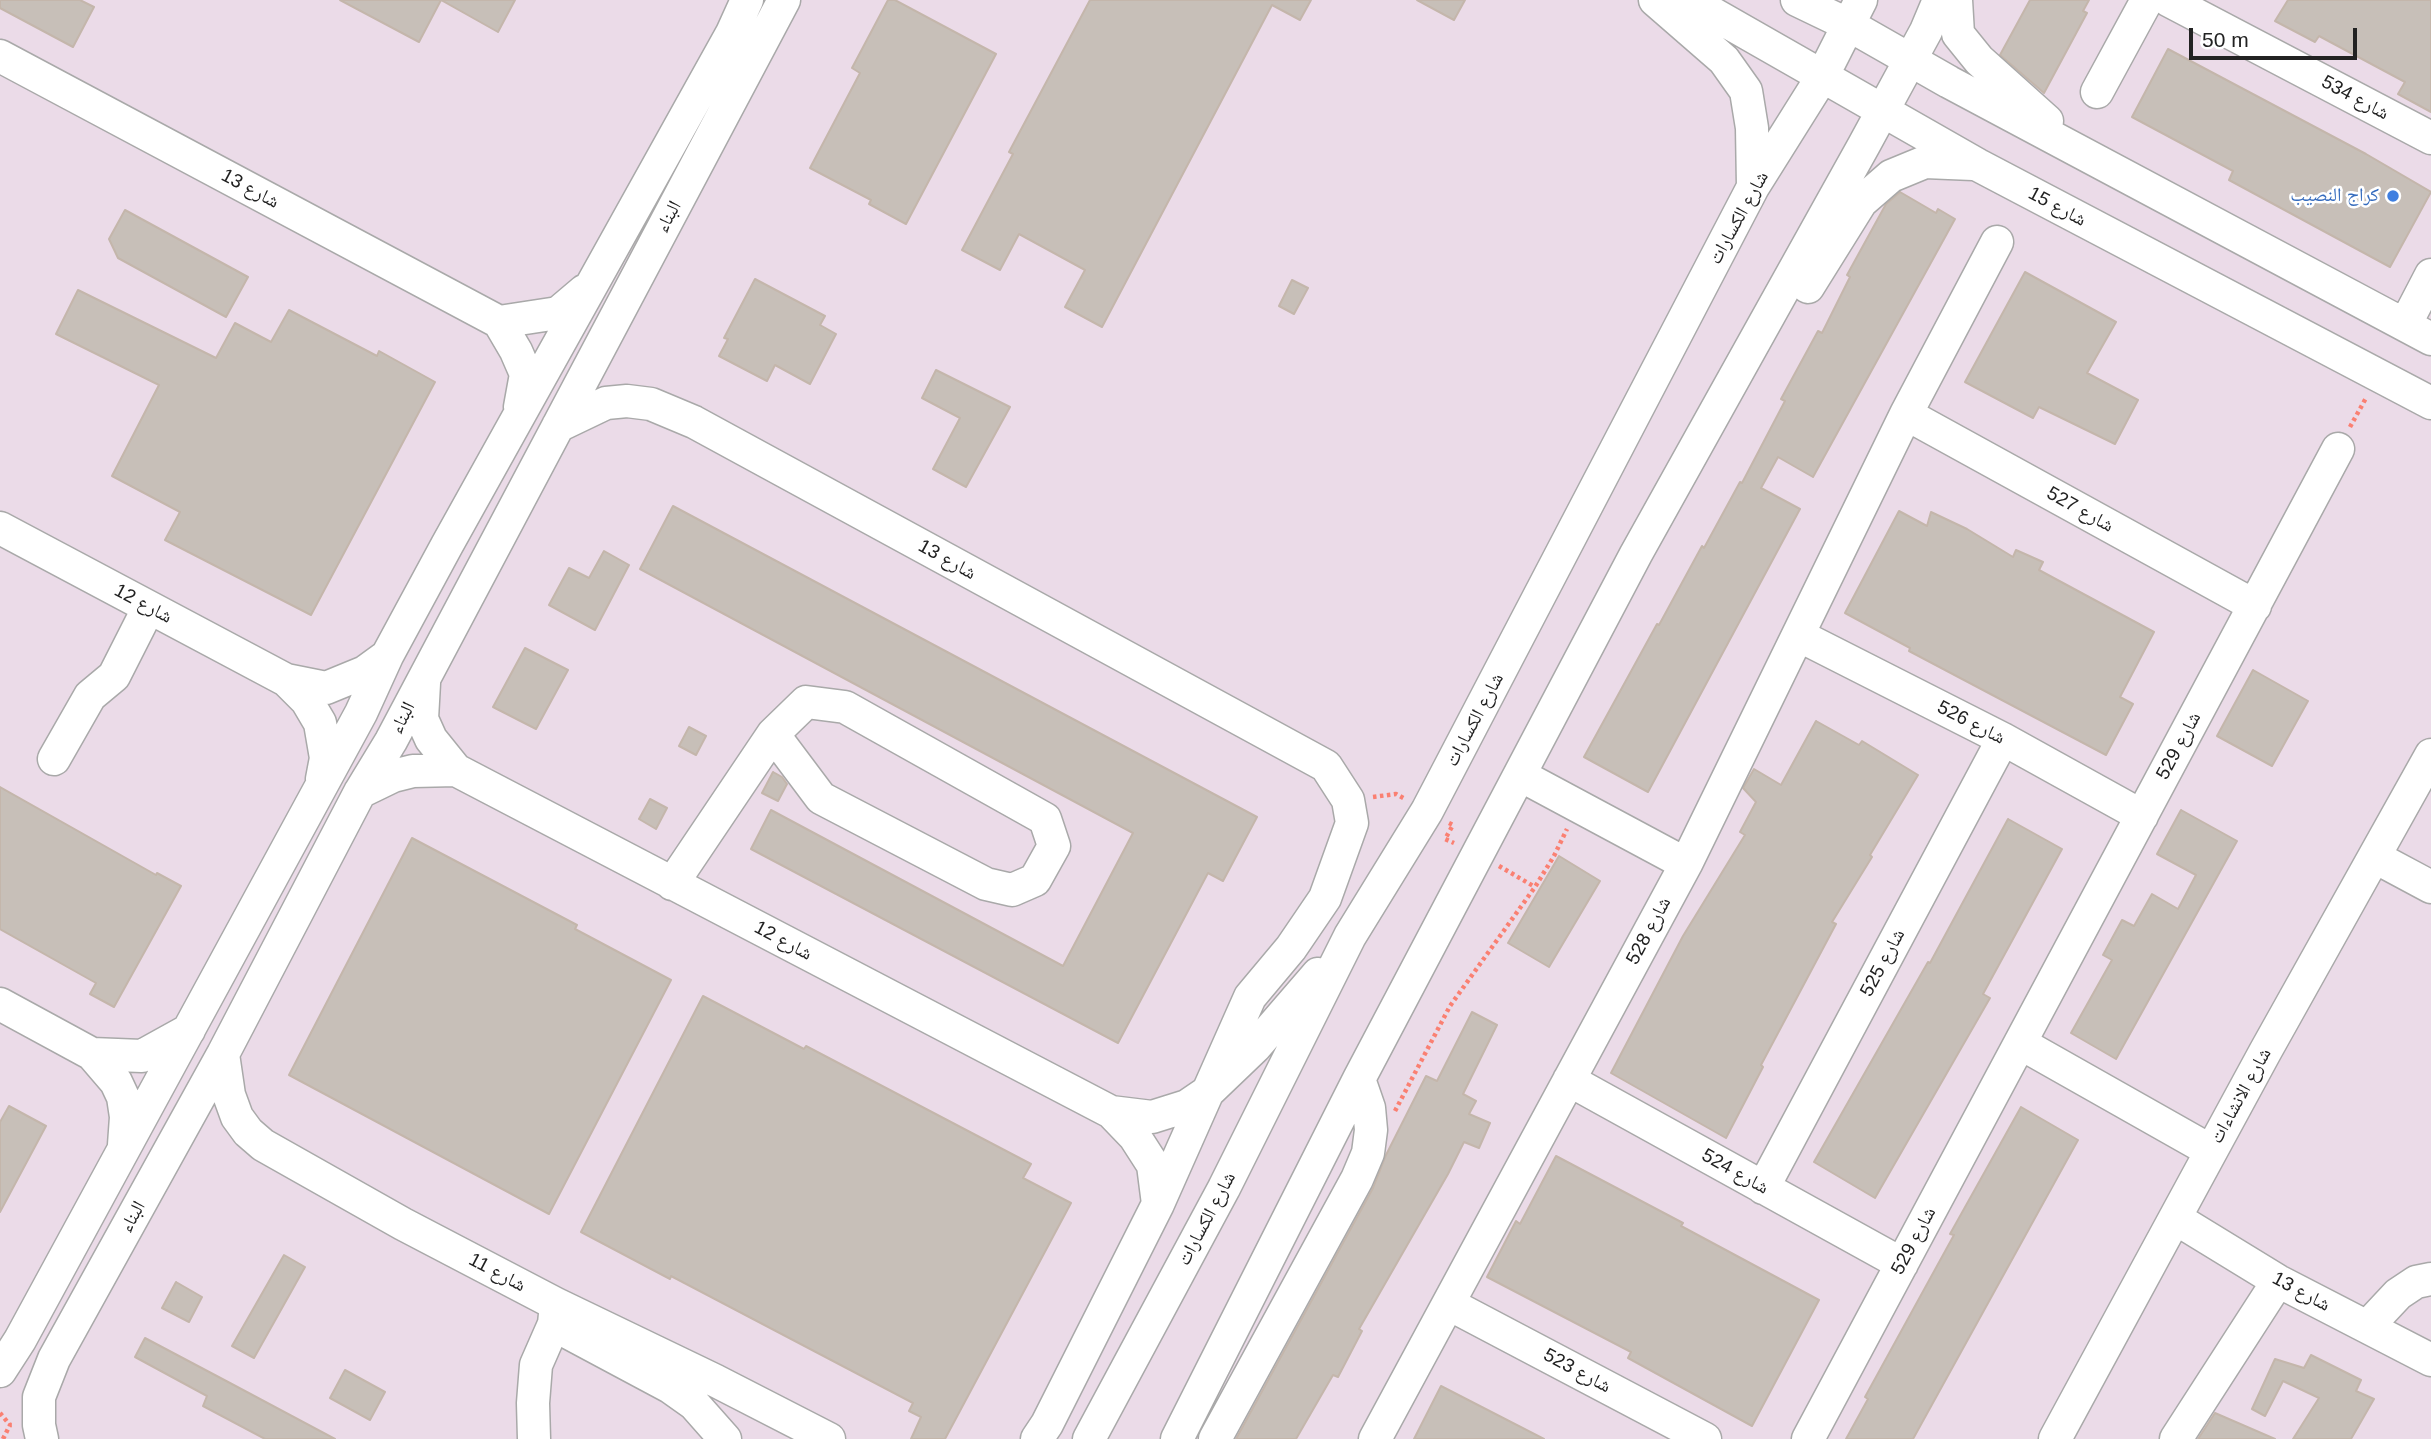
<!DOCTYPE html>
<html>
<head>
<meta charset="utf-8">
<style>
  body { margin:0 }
  #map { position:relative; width:2431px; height:1439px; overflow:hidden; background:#f2efe9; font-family:Helvetica,sans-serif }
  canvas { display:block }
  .scale { position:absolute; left:2189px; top:28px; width:168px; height:32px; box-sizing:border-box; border:4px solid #222; border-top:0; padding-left:9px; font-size:21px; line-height:24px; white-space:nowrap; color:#222; -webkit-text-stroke:5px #fff; paint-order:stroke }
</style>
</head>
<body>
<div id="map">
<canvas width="2431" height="1439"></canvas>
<div class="scale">50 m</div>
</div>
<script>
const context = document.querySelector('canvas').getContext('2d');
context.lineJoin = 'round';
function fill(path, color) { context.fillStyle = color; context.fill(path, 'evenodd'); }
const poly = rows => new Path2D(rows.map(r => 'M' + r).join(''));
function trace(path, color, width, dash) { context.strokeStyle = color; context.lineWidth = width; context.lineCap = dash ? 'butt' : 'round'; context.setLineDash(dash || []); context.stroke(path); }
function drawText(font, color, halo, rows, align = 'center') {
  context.font = font + ' Helvetica,"Noto Naskh Arabic",sans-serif'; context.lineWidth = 5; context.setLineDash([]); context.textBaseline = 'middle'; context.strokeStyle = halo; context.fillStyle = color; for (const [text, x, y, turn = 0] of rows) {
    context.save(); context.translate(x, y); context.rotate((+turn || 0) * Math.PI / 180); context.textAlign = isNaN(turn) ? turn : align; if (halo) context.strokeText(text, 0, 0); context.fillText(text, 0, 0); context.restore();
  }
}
const industrial = poly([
  [0,0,2431,0,2431,1439,0,1439]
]);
const building = poly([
  [0,0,80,0,94,7,73,47,0,8,0,0],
  [340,0,515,0,498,32,441,0,419,42,340,0],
  [888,0,895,0,996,54,906,224,869,204,871,200,810,168,860,73,852,68,888,0],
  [1090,0,1311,0,1300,20,1272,5,1102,327,1065,307,1085,270,1019,234,1000,270,962,250,1013,154,1009,152,1090,0],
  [1417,0,1465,0,1454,20,1417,0],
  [2030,0,2089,0,2083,11,2087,13,2044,93,2000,55,2030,0],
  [2288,0,2431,0,2431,112,2398,94,2405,82,2319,36,2315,42,2275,21,2288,0],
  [2168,49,2366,154,2431,192,2390,267,2229,180,2233,171,2132,117,2168,49],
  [1900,192,1936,213,1938,209,1955,219,1813,477,1778,457,1761,488,1800,509,1648,792,1584,757,1657,624,1659,625,1702,546,1704,548,1740,482,1742,483,1785,401,1781,399,1818,331,1822,333,1850,277,1847,275,1886,204,1900,192],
  [125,210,248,277,226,317,118,258,109,239,125,210],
  [2025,272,2116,322,2087,373,2138,400,2115,444,2039,407,2033,418,1965,382,2025,272],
  [755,279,825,316,820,325,836,334,810,384,775,365,767,381,719,356,728,339,724,338,755,279],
  [1292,280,1308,288,1294,314,1279,306,1292,280],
  [78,290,216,358,235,323,271,342,289,310,377,356,379,351,435,382,311,615,165,540,180,512,112,476,159,385,56,334,78,290],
  [936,370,1010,407,966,487,933,469,960,418,922,398,936,370],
  [673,506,1257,817,1223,881,1208,873,1118,1043,751,849,771,810,1063,966,1133,833,640,569,673,506],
  [1899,511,1927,526,1931,512,1967,529,2013,557,2016,550,2043,562,2039,570,2154,632,2120,697,2133,704,2106,755,1909,651,1910,648,1845,613,1899,511],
  [604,551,629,565,595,630,549,605,569,568,589,578,604,551],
  [525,648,568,670,536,729,493,707,525,648],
  [2253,670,2308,701,2272,766,2217,736,2253,670],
  [1816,721,1859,745,1862,741,1918,775,1870,855,1872,857,1832,922,1836,924,1761,1065,1763,1067,1726,1138,1611,1073,1683,936,1745,835,1740,832,1756,802,1743,788,1754,769,1781,785,1816,721],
  [689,727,706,736,696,755,679,746,689,727],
  [773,772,782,777,787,784,778,801,762,793,773,772],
  [0,787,156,875,157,873,181,886,114,1007,90,994,96,983,0,929,0,787],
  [650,799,667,808,656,829,639,819,650,799],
  [2181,810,2237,841,2116,1059,2071,1033,2112,960,2103,955,2122,920,2134,926,2152,894,2178,909,2196,875,2157,854,2181,810],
  [2008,819,2062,849,1983,994,1990,998,1875,1198,1814,1162,1928,962,1930,963,2008,819],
  [412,838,577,925,575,929,671,980,549,1214,289,1075,412,838],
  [1559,856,1600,881,1549,967,1508,943,1559,856],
  [703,996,804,1049,806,1046,1031,1164,1023,1178,1071,1203,945,1439,911,1439,921,1417,909,1411,913,1403,671,1276,670,1279,581,1232,703,996],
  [1472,1012,1497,1025,1463,1094,1476,1101,1469,1114,1490,1123,1479,1148,1464,1142,1448,1174,1359,1329,1362,1331,1338,1377,1333,1375,1296,1439,1236,1439,1373,1188,1386,1155,1426,1076,1437,1081,1472,1012],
  [9,1106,46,1126,0,1212,0,1122,9,1106],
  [2021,1107,2078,1140,1913,1439,1846,1439,1868,1399,1865,1397,1954,1235,1950,1234,2021,1107],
  [1556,1156,1683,1223,1681,1226,1819,1300,1752,1426,1628,1358,1631,1352,1487,1277,1516,1221,1520,1224,1556,1156],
  [284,1255,305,1267,254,1358,232,1346,284,1255],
  [176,1282,202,1297,189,1322,162,1308,176,1282],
  [145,1338,230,1383,335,1439,265,1439,203,1406,207,1396,135,1357,145,1338],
  [2311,1355,2361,1380,2356,1391,2374,1399,2351,1439,2293,1439,2319,1398,2283,1381,2265,1416,2252,1409,2275,1359,2304,1368,2311,1355],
  [345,1370,385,1392,370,1420,330,1398,345,1370],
  [1441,1386,1544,1439,1414,1439,1441,1386],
  [2215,1413,2275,1439,2198,1439,2215,1413]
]);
const path = poly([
  [2350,427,2366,398],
  [1373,797,1396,794,1405,799],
  [1449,823,1453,825,1445,839,1454,843],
  [1499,866,1535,887],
  [1395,1111,1450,1006,1535,887,1554,856,1567,829],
  [0,1413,10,1425],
  [3,1439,10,1425,14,1425]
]);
const minor = poly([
  [1655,0,1724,60,1746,91,1752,128,1753,187],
  [1689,0,1978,165,2431,403],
  [1797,0,1849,25,1949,82,2431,339],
  [1956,0,1958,34,1979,60,2047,121],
  [2168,0,2431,138],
  [0,56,499,322,516,351,526,374,520,407],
  [2097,92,2147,0],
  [1808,287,1861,202,1891,176,1925,162,1973,164],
  [499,322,558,313,584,291],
  [2405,325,2431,275],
  [1906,414,2255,606],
  [558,426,606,403,627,401,651,404,694,422,1326,766,1348,800,1352,823,1325,898,1291,948,1250,997,1158,1204,1047,1424,1037,1439],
  [0,528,286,680,307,701,320,723,326,758,322,779],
  [1798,635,2003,739,2142,816],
  [286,680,326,688,365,672,387,656],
  [424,683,422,719,431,739,456,770,1111,1112,1135,1137,1153,1165,1158,1204],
  [54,759,90,696,114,676,149,607],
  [1520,775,1686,864],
  [360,792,393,776,413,771,456,770],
  [2375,857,2431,887],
  [672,884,773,734,806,702,845,707,1045,819,1054,846,1035,880,1012,890,986,884,821,798,773,734],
  [0,1004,92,1054,116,1082,123,1097,126,1117,124,1145],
  [2020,1043,2211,1151],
  [92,1054,142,1056,189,1030],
  [223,1054,229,1095,237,1117,248,1132,263,1145,403,1224,556,1304,716,1381,829,1439],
  [1569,1080,1902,1264],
  [1111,1112,1152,1117,1187,1106,1209,1091,1255,1047,1318,974],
  [1763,1188,2003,739],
  [2175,1218,2278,1281,2431,1360],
  [1449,1304,1705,1439],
  [2368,1326,2398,1294,2416,1282,2431,1279],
  [569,1333,670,1387,694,1404,725,1439],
  [0,1371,20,1340,361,713,387,656,447,545,732,33,747,0],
  [42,1439,39,1425,39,1397,54,1359,223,1054,360,792,391,741,784,0],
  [534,1439,533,1403,536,1365,554,1324,556,1304],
  [1089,1439,1224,1188,1350,936,1427,811,1753,187,1822,77,1861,0],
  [1177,1439,1359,1079,1636,554,1864,145,1926,31,1939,0],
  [1215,1439,1357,1179,1368,1153,1371,1130,1369,1108,1359,1079],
  [1375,1439,1686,864,1906,414,1997,242],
  [1808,1439,2338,449],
  [2055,1439,2265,1052,2431,755],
  [2176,1439,2278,1281]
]);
const markers = [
  [2393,196,7,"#3f7fe0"]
];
const streetNames = [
  ["شارع 534",2355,98,28],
  ["شارع 13",250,189,28],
  ["شارع 15",2057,207,28],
  ["البناء",669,217,-62],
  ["شارع الكسارات",1739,218,-61],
  ["شارع 527",2080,510,29],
  ["شارع 13",947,560,29],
  ["شارع 12",143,604,28],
  ["البناء",403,718,-63],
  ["شارع الكسارات",1475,720,-62],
  ["شارع 526",1971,723,27],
  ["شارع 529",2179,746,-62],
  ["شارع 528",1649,931,-62],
  ["شارع 12",783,941,28],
  ["شارع 525",1883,963,-62],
  ["شارع الانشاءات",2241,1096,-61],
  ["شارع 524",1735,1172,29],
  ["البناء",133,1217,-61],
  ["شارع الكسارات",1207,1219,-62],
  ["شارع 529",1914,1241,-62],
  ["شارع 11",497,1273,28],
  ["شارع 13",2301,1292,28],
  ["شارع 523",1577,1371,28]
];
const shopNames = [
  ["كراج النصيب",2379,196]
];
fill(industrial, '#ebdbe8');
fill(building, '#c7bfb8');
trace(building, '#c4b6ab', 2);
trace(minor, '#a9a9a9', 35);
trace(path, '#fa8072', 4.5, [3.5, 3.5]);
trace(minor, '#fff', 32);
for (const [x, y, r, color] of markers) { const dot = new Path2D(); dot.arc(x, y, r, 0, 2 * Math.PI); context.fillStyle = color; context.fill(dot); trace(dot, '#fff', 2.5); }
drawText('19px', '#222', '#fff', streetNames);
drawText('19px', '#366cbe', '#fff', shopNames, 'right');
</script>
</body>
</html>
